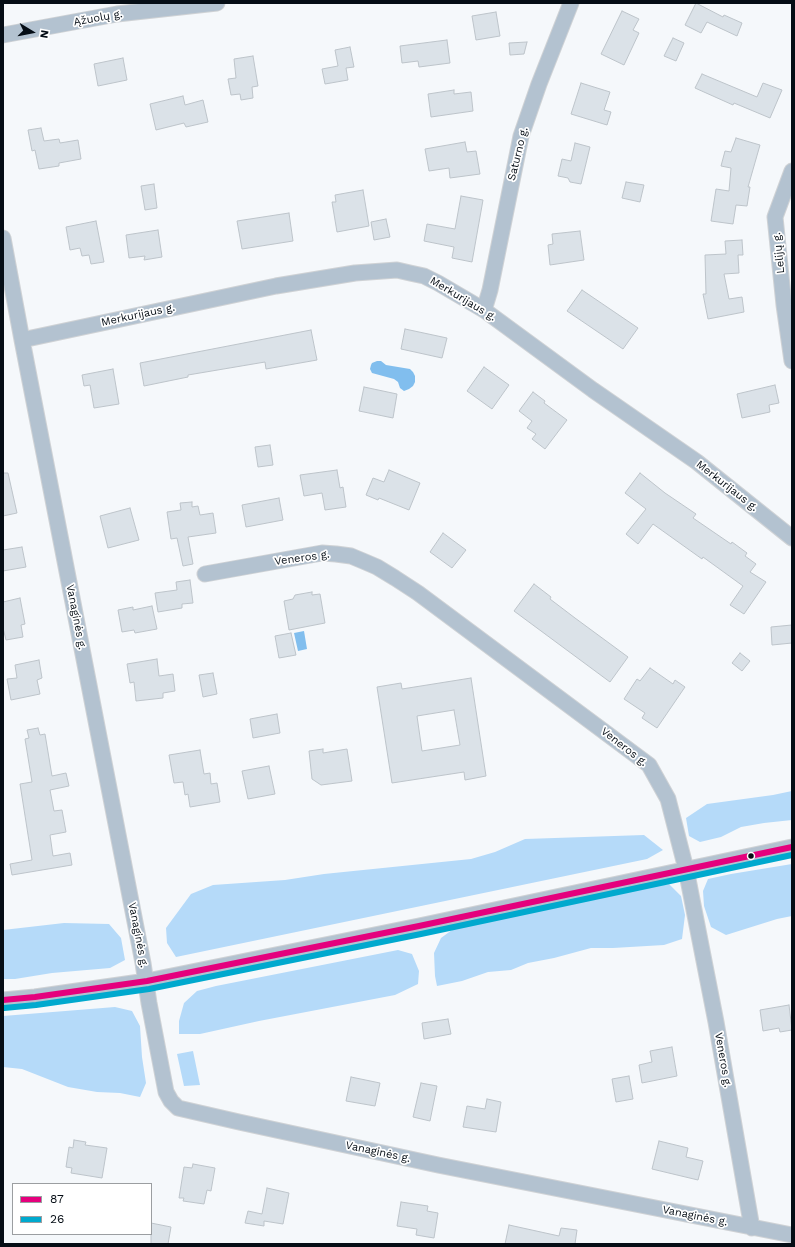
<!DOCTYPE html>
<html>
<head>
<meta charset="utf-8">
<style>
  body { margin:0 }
  #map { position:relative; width:795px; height:1247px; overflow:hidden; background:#f5f8fb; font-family:"Work Sans",sans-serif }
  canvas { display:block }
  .frame { position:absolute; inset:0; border:4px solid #050d15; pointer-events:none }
  .legend { position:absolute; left:12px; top:1183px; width:140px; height:52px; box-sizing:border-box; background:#fff; border:1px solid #9b9ea1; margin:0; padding:5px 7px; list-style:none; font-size:12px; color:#050d15 }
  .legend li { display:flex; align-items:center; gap:8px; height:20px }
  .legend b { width:20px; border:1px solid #9b9ea1 }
  .north { position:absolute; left:12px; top:12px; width:40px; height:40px; -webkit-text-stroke:3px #fff; paint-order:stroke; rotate:100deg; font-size:11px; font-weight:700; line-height:16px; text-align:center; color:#050d15 }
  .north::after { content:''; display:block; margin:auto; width:14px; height:18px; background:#050d15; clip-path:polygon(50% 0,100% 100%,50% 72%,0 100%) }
</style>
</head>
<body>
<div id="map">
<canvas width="795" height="1247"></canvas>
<div class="frame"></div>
<ul class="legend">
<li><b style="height:5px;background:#e5007d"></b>87</li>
<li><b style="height:5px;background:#00a9ce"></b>26</li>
</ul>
<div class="north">N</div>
</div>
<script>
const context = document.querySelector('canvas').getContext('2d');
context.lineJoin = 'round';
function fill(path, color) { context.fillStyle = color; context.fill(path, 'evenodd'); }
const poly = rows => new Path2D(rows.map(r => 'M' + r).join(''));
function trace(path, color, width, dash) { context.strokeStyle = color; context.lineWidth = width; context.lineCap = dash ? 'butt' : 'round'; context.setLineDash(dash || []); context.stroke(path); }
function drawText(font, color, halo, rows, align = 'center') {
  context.font = font + ' "Work Sans",sans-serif'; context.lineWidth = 3.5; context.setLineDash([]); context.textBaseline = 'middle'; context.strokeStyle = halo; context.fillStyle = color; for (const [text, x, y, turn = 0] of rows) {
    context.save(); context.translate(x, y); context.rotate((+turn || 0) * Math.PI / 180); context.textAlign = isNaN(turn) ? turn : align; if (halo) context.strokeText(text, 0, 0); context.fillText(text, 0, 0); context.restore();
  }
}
const forest = poly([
  [792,791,792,820,764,823,741,827,721,837,700,842,689,836,686,818,707,804,773,795],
  [644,835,663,850,647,859,176,957,167,943,166,928,191,894,213,885,285,880,324,874,471,859,495,852,525,839],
  [792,864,792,916,777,919,726,935,711,927,704,906,703,891,708,879,731,874],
  [669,884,681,896,685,915,682,939,664,945,613,948,591,948,554,958,528,963,511,970,488,972,462,981,437,986,435,976,434,953,441,938,456,927,644,888],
  [64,923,109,924,121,938,125,960,110,968,52,973,15,979,3,979,3,930],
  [398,950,412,954,419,971,418,984,395,995,259,1021,200,1034,179,1034,179,1021,184,1003,197,991,216,986],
  [115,1007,132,1011,140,1026,142,1057,146,1083,140,1097,120,1093,97,1092,68,1087,22,1069,3,1067,3,1016],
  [193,1051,200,1085,184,1086,177,1054]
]);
const water = poly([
  [377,361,381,361,386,365,410,369,413,372,415,376,415,382,413,386,409,389,404,391,400,388,398,382,394,379,372,373,370,369,371,365,372,363],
  [304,631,307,649,298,651,294,633]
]);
const building = poly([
  [696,3,723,17,724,15,742,23,737,36,707,22,701,33,685,25,696,3],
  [622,11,639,19,633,30,639,33,624,65,601,54,622,11],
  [496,12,500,36,476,40,472,16,496,12],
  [673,38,684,43,676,61,664,56,673,38],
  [447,40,450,63,419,67,418,61,402,63,400,46,447,40],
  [527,42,524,54,510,55,509,43,527,42],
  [350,47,354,67,346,68,348,80,325,84,322,69,338,66,335,50,350,47],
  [253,56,258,86,252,87,253,98,241,100,240,94,231,95,228,79,236,78,234,59,253,56],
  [123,58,127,80,98,86,94,64,123,58],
  [702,74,757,97,763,83,782,90,770,118,734,103,733,105,695,88,702,74],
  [581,83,610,92,604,110,611,112,607,125,571,114,581,83],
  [454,90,454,94,471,92,473,111,431,117,428,94,454,90],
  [183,96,185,105,203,100,208,122,186,127,184,123,156,130,150,104,183,96],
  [41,128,44,141,59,139,60,143,78,140,81,159,59,163,59,166,39,169,35,150,32,151,28,130,41,128],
  [736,138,760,145,748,187,750,187,747,206,736,205,733,224,711,221,716,189,729,191,731,168,721,166,725,151,731,152,736,138],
  [465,142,467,152,476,151,480,174,450,178,449,168,429,171,425,149,465,142],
  [575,143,590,147,581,184,570,182,568,178,558,176,562,159,571,161,575,143],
  [626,182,644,185,640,202,622,198,626,182],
  [154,184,157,208,145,210,141,186,154,184],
  [363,190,369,226,337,232,332,202,336,202,335,195,363,190],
  [461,196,483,200,472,262,452,258,454,247,424,241,427,224,455,229,461,196],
  [289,213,293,241,242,249,237,221,289,213],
  [386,219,390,237,374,240,371,222,386,219],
  [96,221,104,262,91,264,89,255,82,256,80,248,70,250,66,227,96,221],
  [158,230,162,257,144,260,145,256,129,258,126,235,158,230],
  [580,231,584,260,550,265,548,245,553,244,552,234,580,231],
  [742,240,743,255,738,255,739,273,724,274,729,299,742,297,744,312,708,319,703,294,706,294,705,255,726,254,725,241,742,240],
  [582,290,638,328,623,349,567,311,582,290],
  [405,329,447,338,442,358,401,349,405,329],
  [311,330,317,360,266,369,265,362,188,375,188,377,144,386,140,363,311,330],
  [484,367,509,385,492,409,467,391,484,367],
  [113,369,119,404,94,408,90,385,84,386,82,375,113,369],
  [775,385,779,403,769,405,770,412,742,418,737,394,775,385],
  [364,387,397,394,393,418,359,411,364,387],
  [533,392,545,401,544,403,567,420,545,449,532,439,536,434,527,428,532,421,519,411,533,392],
  [270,445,273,465,258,467,255,447,270,445],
  [337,470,340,488,343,487,346,507,325,510,322,493,304,496,300,475,337,470],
  [389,470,420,483,409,510,379,498,378,500,366,495,373,478,384,482,389,470],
  [3,473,8,473,17,513,3,516,3,473],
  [640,473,665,493,696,514,693,518,731,544,732,542,747,553,745,556,756,564,750,572,766,582,744,614,730,605,743,586,703,557,702,559,653,524,638,544,626,534,646,509,625,493,640,473],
  [279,498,283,520,246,527,242,505,279,498],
  [192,502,192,507,198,506,200,515,213,513,216,533,188,537,193,564,183,566,177,538,171,539,167,512,181,510,180,503,192,502],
  [130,508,139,540,108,548,100,516,130,508],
  [443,533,466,550,452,568,430,552,443,533],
  [22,547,26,567,3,571,3,550,22,547],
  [190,580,193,603,182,604,182,608,158,612,155,593,177,590,176,582,190,580],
  [534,584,551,597,550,599,575,618,628,657,610,682,514,611,534,584],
  [312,592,312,595,320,594,325,623,289,630,284,601,293,599,295,595,312,592],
  [20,598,25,624,21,625,23,637,6,640,3,628,3,602,20,598],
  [152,606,157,629,135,633,134,630,122,632,118,610,133,607,133,610,152,606],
  [792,625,792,643,772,645,771,627,792,625],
  [291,633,296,655,279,658,275,636,291,633],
  [740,653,750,661,742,671,732,663,740,653],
  [157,659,159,676,173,674,175,691,163,693,163,698,136,701,134,682,130,683,127,664,157,659],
  [39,660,42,678,37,680,40,694,11,700,7,679,17,678,15,665,39,660],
  [650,668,673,684,675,680,685,687,657,728,642,718,645,713,624,699,637,679,640,681,650,668],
  [213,673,217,694,203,697,199,675,213,673],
  [471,678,486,776,465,780,464,772,392,783,377,687,401,683,402,689,471,678],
  [454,710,460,745,422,751,417,716,454,710],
  [277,714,280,733,253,738,250,719,277,714],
  [38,728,40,735,45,734,52,776,66,773,69,786,50,790,54,811,62,810,66,832,50,835,53,856,70,853,72,865,12,875,10,864,32,860,20,784,32,782,25,739,29,738,27,730,38,728],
  [323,749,323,753,347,749,352,781,321,785,312,779,309,751,323,749],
  [200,750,204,774,210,773,211,784,217,783,220,802,190,807,188,794,185,795,183,782,174,783,169,755,200,750],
  [269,766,275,794,248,799,242,771,269,766],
  [789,1005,792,1030,780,1032,779,1028,763,1031,760,1010,789,1005],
  [448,1019,451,1034,424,1039,422,1023,448,1019],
  [672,1047,677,1076,642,1083,639,1065,652,1062,650,1051,672,1047],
  [629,1076,633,1099,616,1102,612,1079,629,1076],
  [351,1077,380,1083,375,1106,346,1101,351,1077],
  [421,1083,437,1086,430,1121,413,1117,421,1083],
  [487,1099,501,1102,496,1132,463,1127,467,1106,485,1109,487,1099],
  [74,1140,86,1142,85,1145,107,1148,102,1178,71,1173,72,1168,66,1167,69,1147,73,1148,74,1140],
  [659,1141,688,1148,686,1157,703,1161,698,1180,652,1169,659,1141],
  [193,1164,215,1168,211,1191,207,1190,204,1204,183,1201,184,1198,179,1198,184,1167,192,1168,193,1164],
  [267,1188,289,1193,283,1224,264,1221,264,1226,245,1223,248,1211,262,1214,267,1188],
  [401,1202,428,1206,427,1211,438,1213,434,1238,416,1235,417,1229,397,1226,401,1202],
  [151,1223,171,1227,168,1244,151,1244,151,1223],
  [509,1225,559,1236,561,1228,577,1230,575,1244,505,1244,509,1225]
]);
const minor = poly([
  [3,35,117,14,217,3],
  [792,171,775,217,784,305,792,361],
  [3,238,22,340,143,963,149,1003,166,1092,171,1101,178,1108,239,1122,438,1165,792,1235],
  [484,310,490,290,521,136,539,84,571,3],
  [22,340,276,286,355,273,397,270,410,273,424,276,438,283,484,310,593,390,697,462,792,538],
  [205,574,322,553,336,554,351,556,363,561,377,567,395,578,418,593,649,765,668,799,686,869,716,1022,752,1228],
  [3,1000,35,997,147,981,419,926,792,847]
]);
const bus1 = poly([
  [3,1000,35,997,147,981,419,926,792,847]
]);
const bus2 = poly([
  [4,1008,36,1005,149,989,421,934,792,855]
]);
const markers = [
  [751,856,3.5,"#050d15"]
];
const streetNames = [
  ["Ąžuolų g.",98,18,-10],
  ["Saturno g.",518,154,-76],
  ["Lelijų g.",779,253,-96],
  ["Merkurijaus g.",463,299,31],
  ["Merkurijaus g.",138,315,-12],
  ["Merkurijaus g.",727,486,38],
  ["Veneros g.",302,558,-8],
  ["Vanaginės g.",76,617,79],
  ["Veneros g.",624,747,38],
  ["Vanaginės g.",138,935,79],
  ["Veneros g.",723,1060,80],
  ["Vanaginės g.",378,1152,12],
  ["Vanaginės g.",695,1216,11]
];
fill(forest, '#b5daf9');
fill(water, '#81beee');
fill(building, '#dbe2e8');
trace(building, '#bdc4ca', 1);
trace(minor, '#cfd2d5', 17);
trace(minor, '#b3c2d0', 15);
trace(bus1, '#e5007d', 6);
trace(bus2, '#00a9ce', 6);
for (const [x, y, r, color] of markers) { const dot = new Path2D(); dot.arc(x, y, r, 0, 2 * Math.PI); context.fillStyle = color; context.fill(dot); trace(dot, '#fff', 1.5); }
drawText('11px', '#050d15', '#fff', streetNames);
</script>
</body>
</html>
